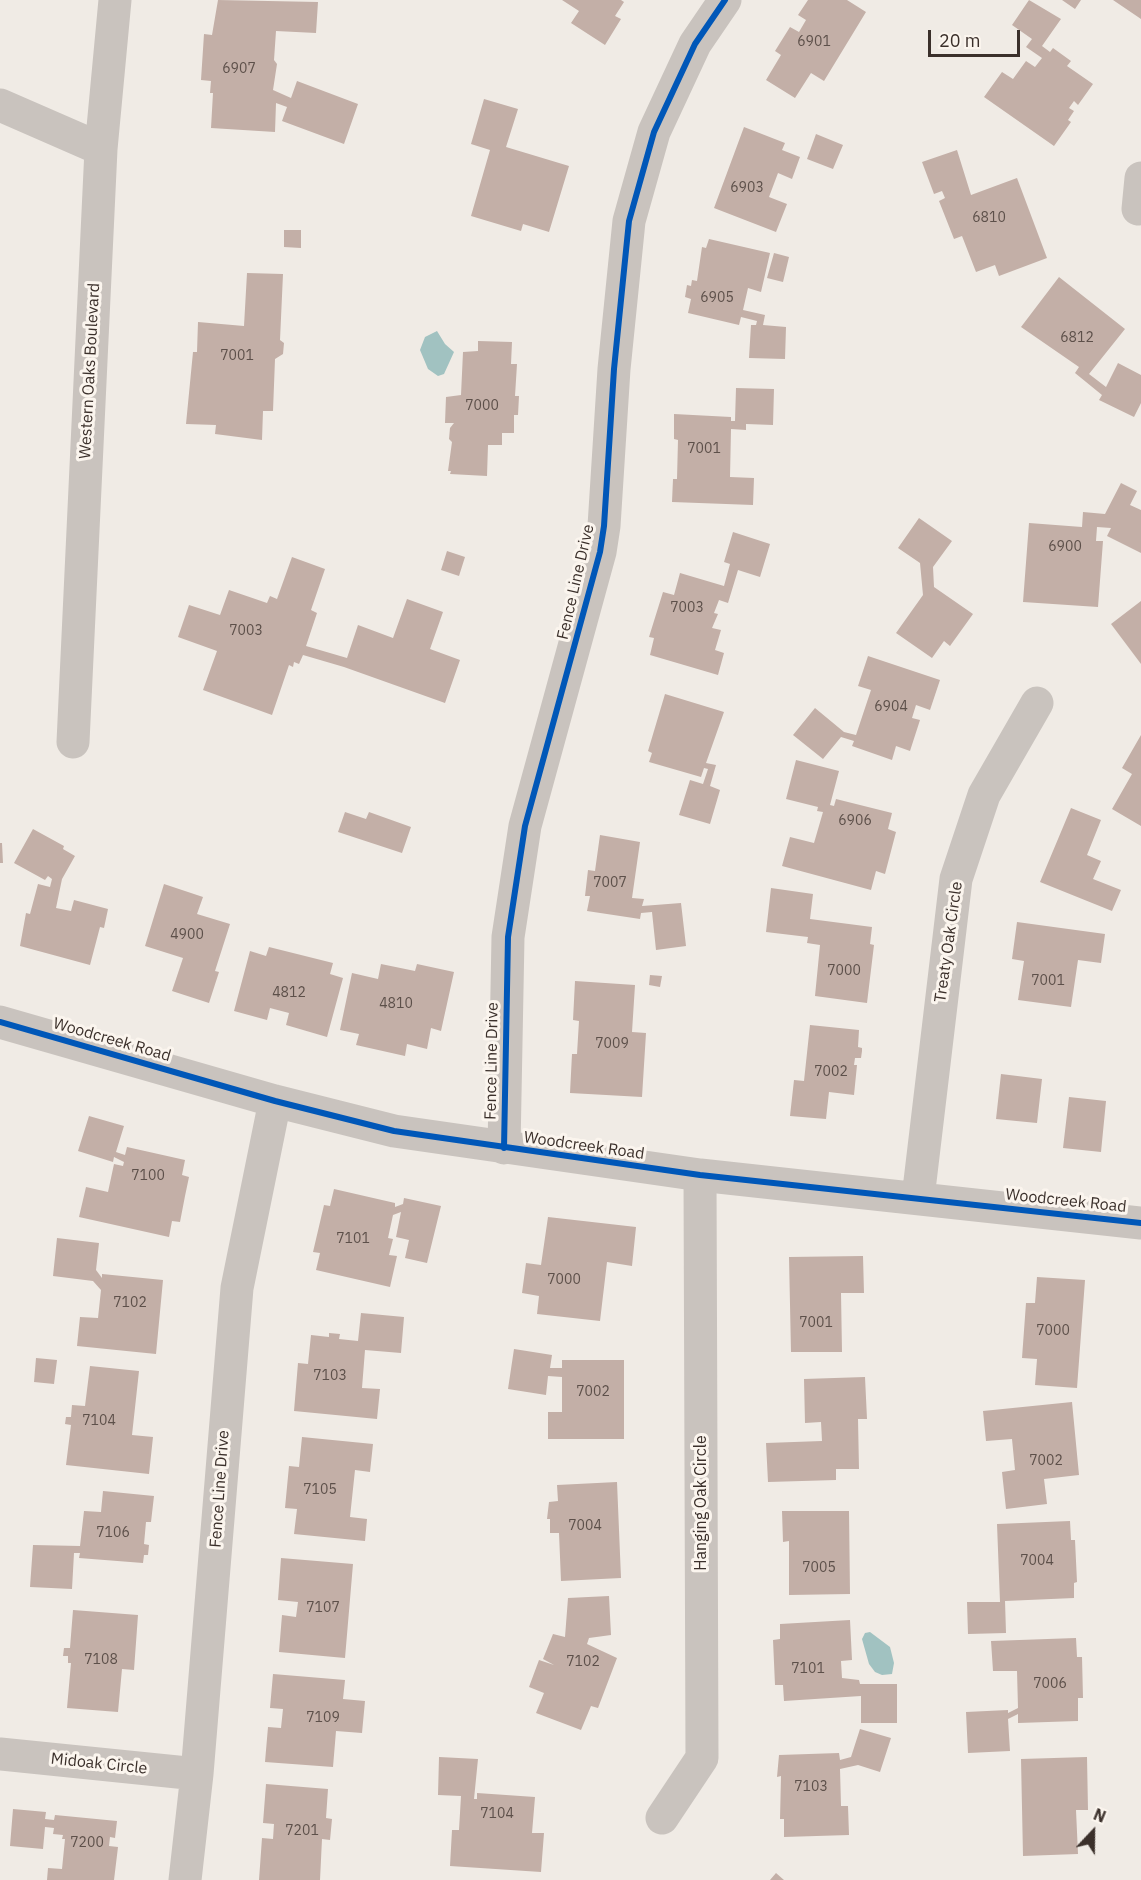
<!DOCTYPE html>
<html>
<head>
<meta charset="utf-8">
<style>
  body { margin:0 }
  #map { position:relative; width:1141px; height:1880px; overflow:hidden; background:#f0ebe5; font-family:"IBM Plex Sans",sans-serif }
  canvas { display:block }
  .north { position:absolute; left:1063px; top:1802px; width:60px; height:60px; -webkit-text-stroke:4px #fbf5ee; paint-order:stroke; rotate:22deg; font-size:16px; font-weight:700; line-height:24px; text-align:center; color:#3b302b }
  .north::after { content:''; display:block; margin:auto; width:21px; height:27px; background:#3b302b; clip-path:polygon(50% 0,100% 100%,50% 72%,0 100%) }
  .scale { position:absolute; left:928px; top:30px; width:92px; height:27px; box-sizing:border-box; border:3px solid #3b302b; border-top:0; padding-left:8px; font-size:18px; line-height:21px; white-space:nowrap; color:#3b302b; -webkit-text-stroke:4px #fbf5ee; paint-order:stroke }
</style>
</head>
<body>
<div id="map">
<canvas width="1141" height="1880"></canvas>
<div class="north">N</div>
<div class="scale">20 m</div>
</div>
<script>
const context = document.querySelector('canvas').getContext('2d');
context.lineJoin = 'round';
function fill(path, color) { context.fillStyle = color; context.fill(path, 'evenodd'); }
const poly = rows => new Path2D(rows.map(r => 'M' + r).join(''));
function trace(path, color, width, dash) { context.strokeStyle = color; context.lineWidth = width; context.lineCap = dash ? 'butt' : 'round'; context.setLineDash(dash || []); context.stroke(path); }
function drawText(font, color, halo, rows, align = 'center') {
  context.font = font + ' "IBM Plex Sans",sans-serif'; context.lineWidth = 6; context.setLineDash([]); context.textBaseline = 'middle'; context.strokeStyle = halo; context.fillStyle = color; for (const [text, x, y, turn = 0] of rows) {
    context.save(); context.translate(x, y); context.rotate((+turn || 0) * Math.PI / 180); context.textAlign = isNaN(turn) ? turn : align; if (halo) context.strokeText(text, 0, 0); context.fillText(text, 0, 0); context.restore();
  }
}
const water = poly([
  [437,331,445,344,454,352,444,374,438,376,428,369,420,350,425,337],
  [870,1632,890,1647,894,1663,892,1674,882,1675,875,1672,869,1664,862,1639,865,1633]
]);
const building = poly([
  [218,0,318,2,316,33,276,31,274,60,277,64,273,90,291,98,297,81,358,104,344,144,282,121,287,107,276,103,275,132,211,128,213,93,210,93,211,81,201,80,204,34,212,35],
  [562,0,621,0,624,2,615,16,621,19,605,45,571,23,579,11],
  [808,0,847,0,866,12,824,81,811,73,795,98,766,80,781,55,775,51,790,27,799,32,806,20,798,15],
  [1029,0,1061,19,1042,46,1050,52,1053,48,1071,61,1067,66,1093,84,1078,105,1074,101,1069,108,1074,111,1068,120,1071,122,1054,146,984,97,1002,72,1013,79,1026,61,1035,67,1042,58,1026,47,1032,39,1012,25],
  [1062,0,1081,0,1075,9],
  [1113,0,1141,0,1141,19],
  [484,99,518,109,506,147,569,166,549,232,523,224,521,231,471,216,490,150,471,144],
  [744,127,785,143,782,150,800,157,792,179,778,173,769,197,787,204,776,232,714,208],
  [816,134,843,145,833,169,807,159],
  [957,150,971,195,1017,178,1047,258,999,276,995,265,976,272,962,236,954,239,939,201,945,198,942,191,934,194,922,162],
  [284,230,301,230,301,248,284,247],
  [709,239,770,253,761,292,748,288,743,310,765,315,763,325,786,327,785,359,749,358,751,325,756,325,757,321,741,317,739,325,688,313,691,299,685,297,687,285,691,286,692,280,697,281,702,247,706,248],
  [774,253,789,257,783,282,767,278],
  [247,273,283,274,280,340,284,343,283,354,275,359,273,411,263,411,262,440,215,434,216,425,186,424,193,352,197,352,198,322,244,326],
  [1059,277,1125,329,1089,374,1106,387,1118,363,1141,375,1141,403,1134,417,1099,400,1102,395,1075,373,1079,367,1021,327],
  [478,341,512,342,511,364,517,364,515,396,519,396,518,415,514,415,514,433,502,433,502,445,488,445,487,476,450,474,451,471,448,471,452,442,449,439,450,428,454,423,445,423,446,397,461,395,463,352,478,351],
  [736,388,774,389,773,425,746,424,746,430,731,429,730,477,754,478,753,505,672,502,673,479,677,479,678,440,674,439,674,414,731,417,731,421,735,421],
  [1121,483,1137,491,1130,505,1141,510,1141,553,1107,536,1111,528,1097,527,1096,541,1103,541,1098,607,1023,602,1029,523,1082,527,1083,512,1105,514],
  [919,518,952,541,933,567,934,587,973,614,950,646,944,641,932,658,896,633,923,595,920,563,898,548],
  [733,532,770,544,760,577,738,570,728,603,719,600,714,613,718,614,712,628,721,630,715,650,724,653,718,675,650,655,654,638,649,637,663,592,674,595,680,573,724,586,730,564,724,562],
  [447,551,465,557,459,576,441,570],
  [292,557,325,569,311,610,317,613,306,646,347,658,358,625,393,638,407,599,443,612,430,649,460,660,445,703,344,667,303,655,299,664,294,662,293,667,289,665,272,715,203,690,217,651,178,637,189,605,220,615,229,590,267,603,270,596,277,599],
  [1141,601,1141,664,1111,624],
  [868,656,940,680,930,710,916,705,912,718,920,720,910,751,896,746,892,760,852,746,854,741,841,737,823,759,793,735,815,708,844,732,856,735,871,690,858,686],
  [665,694,724,712,706,763,716,765,710,786,720,790,710,824,679,815,690,780,703,784,708,769,704,768,701,777,649,762,652,753,648,751],
  [1141,735,1141,826,1112,809,1132,774,1122,768],
  [796,760,839,771,830,805,834,806,836,799,892,813,888,829,896,832,885,874,876,871,871,890,782,866,790,837,814,843,823,812,817,811,818,807,786,799],
  [1071,808,1101,820,1087,855,1101,861,1093,879,1121,890,1112,911,1040,882],
  [345,812,366,819,369,812,411,827,402,853,338,832],
  [33,829,64,846,63,849,75,856,62,879,56,908,71,911,74,900,108,909,104,928,100,927,90,965,20,946,26,913,30,914,38,884,50,887,52,879,48,876,45,880,14,863],
  [600,835,640,842,632,898,644,899,642,906,681,903,686,946,656,950,652,912,641,913,640,919,587,911,590,896,585,896,588,870,595,871],
  [0,843,2,843,3,863,0,863],
  [164,884,203,897,197,914,230,924,215,971,219,972,209,1003,172,991,183,958,145,946],
  [771,888,813,894,810,919,872,927,870,944,874,945,867,1003,815,996,820,945,807,943,808,937,766,932],
  [1017,922,1105,934,1101,963,1078,960,1071,1007,1018,1000,1024,961,1012,959],
  [269,947,333,963,330,974,343,978,327,1037,286,1025,289,1013,270,1008,267,1020,234,1011,250,951,266,956],
  [381,964,415,971,417,964,454,972,441,1031,431,1028,427,1049,407,1044,405,1056,356,1045,359,1034,340,1030,352,973,378,979],
  [650,975,662,976,660,987,649,985],
  [575,981,635,985,632,1032,646,1033,642,1097,570,1093,572,1054,577,1054,579,1021,573,1020],
  [810,1025,859,1030,858,1047,862,1048,862,1051,861,1058,855,1058,854,1065,857,1065,854,1095,829,1092,826,1119,790,1116,794,1080,804,1081],
  [1001,1074,1042,1079,1037,1123,996,1119],
  [1069,1097,1106,1101,1101,1152,1063,1148],
  [89,1116,124,1126,116,1152,125,1155,127,1147,185,1160,182,1175,189,1177,185,1196,180,1222,172,1221,169,1237,79,1217,86,1187,108,1192,114,1164,123,1166,124,1162,114,1157,113,1162,78,1151],
  [334,1189,395,1203,395,1207,403,1204,404,1198,441,1206,427,1263,405,1258,409,1240,396,1237,401,1212,393,1215,388,1238,393,1239,389,1255,397,1256,390,1287,316,1270,320,1253,313,1252,324,1205,330,1206],
  [548,1217,636,1227,632,1266,607,1262,600,1321,537,1314,539,1296,522,1293,526,1263,541,1265],
  [57,1238,99,1243,96,1270,102,1278,102,1274,163,1280,156,1354,77,1346,80,1317,98,1318,101,1290,93,1281,53,1276],
  [863,1256,864,1293,841,1293,842,1352,791,1352,789,1257],
  [1037,1277,1085,1280,1077,1388,1035,1385,1037,1359,1022,1358,1026,1303,1035,1303],
  [361,1313,404,1317,401,1353,365,1350,362,1388,380,1389,377,1419,294,1411,298,1363,308,1364,311,1335,329,1337,329,1333,340,1334,339,1339,358,1341],
  [514,1349,552,1355,550,1368,562,1368,562,1360,624,1360,624,1439,548,1439,548,1412,562,1412,562,1377,548,1376,546,1395,508,1389],
  [36,1358,57,1360,54,1384,34,1382],
  [90,1366,139,1371,132,1435,153,1437,149,1474,66,1465,71,1425,65,1424,66,1417,71,1417,72,1405,85,1406],
  [865,1377,867,1419,858,1419,859,1469,836,1469,836,1480,768,1482,766,1443,822,1441,821,1422,805,1423,804,1379],
  [1072,1402,1079,1475,1044,1479,1047,1504,1006,1509,1002,1472,1015,1470,1012,1439,986,1441,983,1411],
  [302,1437,373,1444,370,1472,355,1470,350,1517,367,1519,365,1541,294,1534,297,1509,285,1508,289,1466,299,1467],
  [617,1482,621,1578,561,1581,559,1533,550,1533,550,1519,547,1519,549,1502,558,1501,557,1485],
  [103,1491,154,1496,151,1522,146,1522,144,1544,149,1545,148,1555,144,1555,143,1563,79,1558,80,1553,74,1553,72,1589,30,1587,33,1545,80,1546,84,1511,101,1512],
  [782,1511,849,1511,850,1594,789,1595,789,1541,783,1542],
  [1070,1521,1071,1540,1075,1540,1077,1582,1074,1583,1074,1598,1005,1601,1006,1633,968,1634,967,1602,1000,1602,997,1524],
  [281,1558,353,1564,345,1658,279,1652,282,1615,296,1617,298,1602,278,1600],
  [609,1596,611,1635,589,1638,587,1644,617,1658,598,1708,591,1706,581,1730,536,1713,544,1693,529,1687,539,1660,554,1665,543,1659,553,1634,565,1637,568,1598],
  [73,1610,138,1615,134,1670,122,1669,118,1712,67,1708,71,1663,68,1663,68,1656,63,1656,64,1648,70,1648],
  [850,1620,852,1660,841,1661,842,1678,859,1680,860,1684,897,1684,897,1723,861,1723,861,1696,784,1701,783,1685,775,1685,773,1640,780,1639,780,1624],
  [1076,1638,1077,1657,1082,1657,1083,1698,1078,1698,1078,1721,1018,1723,1018,1714,1008,1719,1010,1751,968,1753,966,1712,1008,1710,1008,1713,1018,1708,1017,1671,993,1671,991,1641],
  [273,1674,345,1680,343,1699,365,1701,362,1733,336,1731,333,1767,265,1762,268,1727,281,1728,283,1709,270,1708],
  [860,1729,891,1738,880,1772,858,1765,840,1769,841,1806,848,1806,849,1835,784,1837,784,1819,780,1819,781,1776,777,1777,779,1755,839,1753,840,1760,851,1757],
  [439,1757,478,1759,474,1799,477,1799,477,1793,535,1797,532,1833,544,1833,541,1872,450,1866,452,1830,459,1830,461,1796,438,1795],
  [1087,1757,1088,1810,1076,1810,1078,1854,1023,1856,1021,1759],
  [266,1784,328,1789,326,1818,332,1819,330,1840,322,1839,320,1880,259,1880,262,1838,273,1839,274,1824,263,1823],
  [13,1809,46,1812,45,1819,54,1820,55,1815,117,1821,115,1838,110,1837,109,1846,118,1847,114,1880,47,1880,48,1868,62,1869,65,1839,62,1839,63,1835,53,1834,54,1828,45,1827,43,1849,10,1846],
  [776,1873,784,1880,770,1880]
]);
const minor = poly([
  [0,105,101,149],
  [1138,209,1141,178],
  [73,742,101,149,115,0],
  [0,1022,275,1101,394,1131,700,1175,1141,1223],
  [504,1148,508,937,525,826,600,552,604,526,614,369,629,221,654,132,695,44,725,0],
  [918,1198,956,879,984,795,1037,703],
  [0,1754,197,1774],
  [662,1818,702,1758,700,1175],
  [185,1880,197,1774,237,1288,275,1101]
]);
const cycleway = poly([
  [0,1022,275,1101,394,1131,700,1175,1141,1223],
  [504,1148,508,937,525,826,600,552,604,526,614,369,629,221,654,132,695,44,725,0]
]);
const numberNames = [
  ["6901",814,42],
  ["6907",239,69],
  ["6903",747,188],
  ["6810",989,218],
  ["6905",717,298],
  ["6812",1077,338],
  ["7001",237,356],
  ["7000",482,406],
  ["7001",704,449],
  ["6900",1065,547],
  ["7003",687,608],
  ["7003",246,631],
  ["6904",891,707],
  ["6906",855,821],
  ["7007",610,883],
  ["4900",187,935],
  ["7000",844,971],
  ["7001",1048,981],
  ["4812",289,993],
  ["4810",396,1004],
  ["7009",612,1044],
  ["7002",831,1072],
  ["7100",148,1176],
  ["7101",353,1239],
  ["7000",564,1280],
  ["7102",130,1303],
  ["7001",816,1323],
  ["7000",1053,1331],
  ["7103",330,1376],
  ["7002",593,1392],
  ["7104",99,1421],
  ["7002",1046,1461],
  ["7105",320,1490],
  ["7004",585,1526],
  ["7106",113,1533],
  ["7004",1037,1561],
  ["7005",819,1568],
  ["7107",323,1608],
  ["7108",101,1660],
  ["7102",583,1662],
  ["7101",808,1669],
  ["7006",1050,1684],
  ["7109",323,1718],
  ["7103",811,1787],
  ["7104",497,1814],
  ["7201",302,1831],
  ["7200",87,1843]
];
const streetNames = [
  ["Western Oaks Boulevard",90,371,-87],
  ["Fence Line Drive",576,582,-77],
  ["Treaty Oak Circle",949,942,-82],
  ["Woodcreek Road",112,1040,16],
  ["Fence Line Drive",492,1061,-89],
  ["Woodcreek Road",584,1146,8],
  ["Woodcreek Road",1066,1201,6],
  ["Fence Line Drive",220,1489,-86],
  ["Hanging Oak Circle",701,1503,-90],
  ["Midoak Circle",99,1764,6]
];
fill(water, '#a1c2c1');
fill(building, '#c3afa7');
trace(minor, '#c9c3be', 33);
trace(cycleway, '#0057b8', 6);
drawText('14px', '#5d504a', null, numberNames);
drawText('16px', '#3b302b', '#fbf5ee', streetNames);
</script>
</body>
</html>
